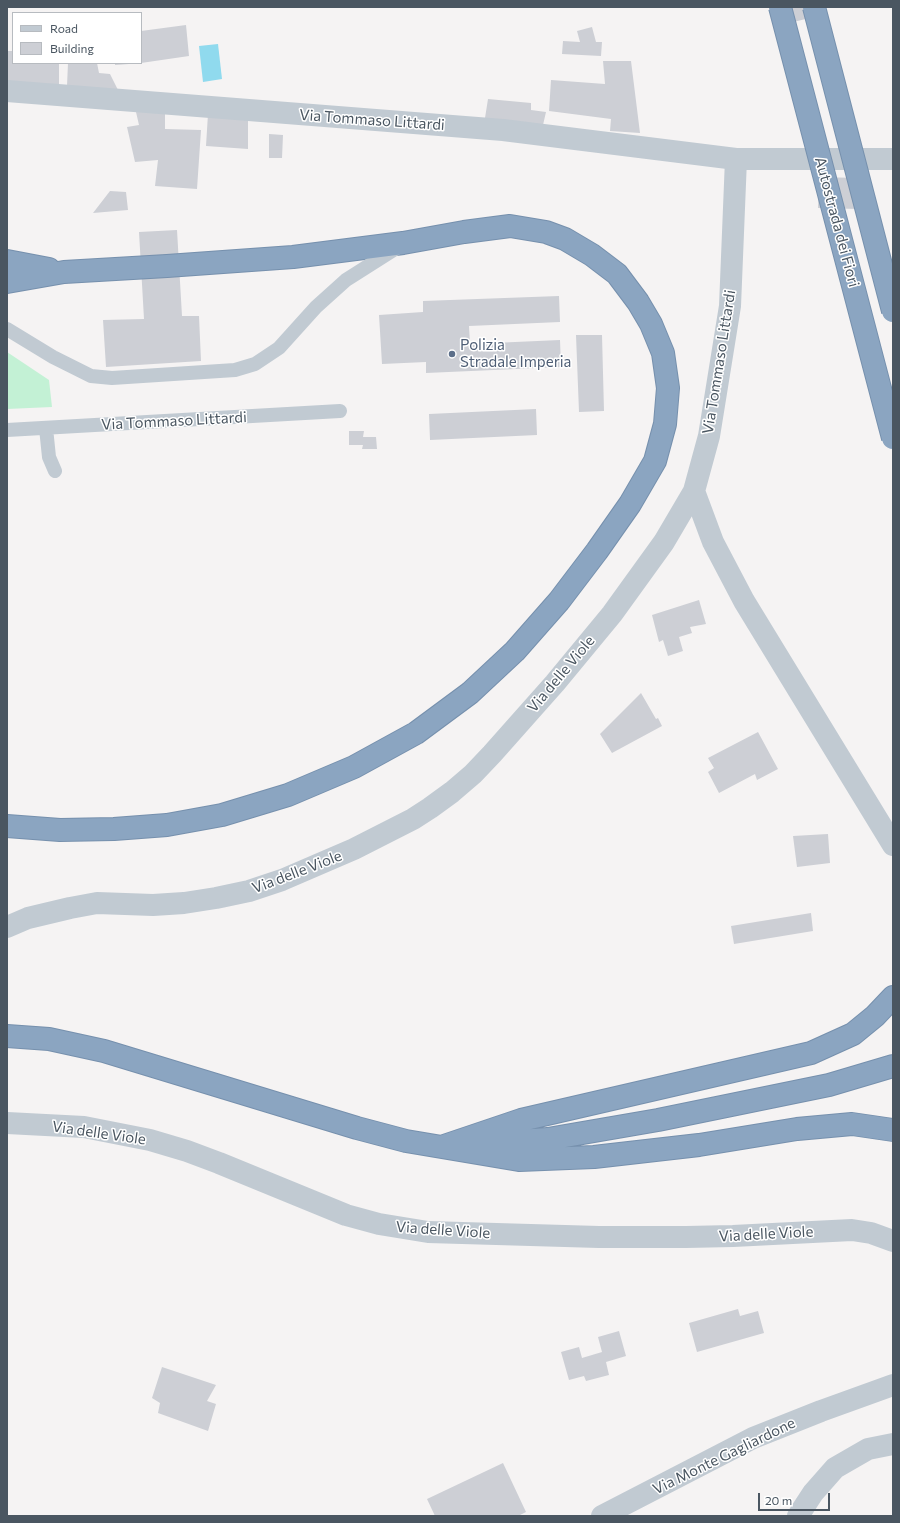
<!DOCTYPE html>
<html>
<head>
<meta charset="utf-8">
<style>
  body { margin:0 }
  #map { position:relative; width:900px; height:1523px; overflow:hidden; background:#f5f3f3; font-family:Commissioner,sans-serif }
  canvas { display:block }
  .frame { position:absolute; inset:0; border:8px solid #4a5661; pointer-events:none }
  .legend { position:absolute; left:12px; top:12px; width:130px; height:52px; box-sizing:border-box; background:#fff; border:1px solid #b7bbc0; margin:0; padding:5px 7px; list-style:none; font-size:12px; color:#4a5661 }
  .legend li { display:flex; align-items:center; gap:8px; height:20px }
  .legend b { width:20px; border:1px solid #b7bbc0 }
  .scale { position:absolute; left:758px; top:1493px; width:72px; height:18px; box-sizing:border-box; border:2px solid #4a5661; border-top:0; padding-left:5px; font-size:12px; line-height:14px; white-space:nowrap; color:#4a5661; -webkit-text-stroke:3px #fff; paint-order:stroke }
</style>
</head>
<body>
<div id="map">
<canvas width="900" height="1523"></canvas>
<div class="frame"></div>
<ul class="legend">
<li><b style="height:5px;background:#c1cad2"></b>Road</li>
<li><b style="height:11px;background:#cdcfd5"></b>Building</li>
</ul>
<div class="scale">20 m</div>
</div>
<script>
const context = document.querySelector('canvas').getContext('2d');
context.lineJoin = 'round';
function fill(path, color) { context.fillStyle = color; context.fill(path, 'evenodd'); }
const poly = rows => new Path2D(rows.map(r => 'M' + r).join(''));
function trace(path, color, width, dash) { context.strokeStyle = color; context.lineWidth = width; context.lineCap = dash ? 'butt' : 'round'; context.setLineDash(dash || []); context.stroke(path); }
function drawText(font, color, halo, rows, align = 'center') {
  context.font = font + ' Commissioner,sans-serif'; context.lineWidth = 3; context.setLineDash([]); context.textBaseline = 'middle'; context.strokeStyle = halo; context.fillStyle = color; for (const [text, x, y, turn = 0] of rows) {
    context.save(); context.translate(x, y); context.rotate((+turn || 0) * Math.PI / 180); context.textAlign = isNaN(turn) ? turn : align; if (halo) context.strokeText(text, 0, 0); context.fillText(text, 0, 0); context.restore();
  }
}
const green = poly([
  [7,352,49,380,52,407,7,409]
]);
const water = poly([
  [218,44,222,79,203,82,199,46]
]);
const building = poly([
  [781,7,811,7,814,17,785,24],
  [186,25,189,56,141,63,141,31],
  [592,27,596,42,602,42,601,56,562,54,563,41,580,42,577,31],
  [7,51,13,51,13,63,59,63,59,86,7,81],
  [603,61,631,61,640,133,610,131,611,119,549,111,551,80,605,84],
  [68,63,97,63,99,73,110,74,118,90,67,86],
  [115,63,129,63,129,64,115,65],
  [488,99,531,103,531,110,546,112,543,125,485,118],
  [137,111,165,113,165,129,201,130,197,189,155,186,158,160,135,162,127,127,139,125,136,112],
  [208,114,248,117,248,149,206,146],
  [269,134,283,135,282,158,269,158],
  [819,177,858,178,859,209,818,208],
  [110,191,126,192,128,210,93,213],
  [177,230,182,316,199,316,201,361,106,367,103,320,144,319,139,232],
  [559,296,560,322,469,326,470,344,560,340,561,367,426,373,426,362,382,364,379,315,423,312,423,301],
  [576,335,602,335,604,411,579,412],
  [536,409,537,435,430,440,429,414],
  [349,431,364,431,363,437,376,437,377,449,362,449,363,445,349,445],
  [699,600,706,624,690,627,692,633,679,637,683,651,668,656,663,640,659,642,652,615],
  [641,693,656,719,658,718,662,726,612,753,600,734],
  [758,732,778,769,757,780,755,774,719,793,708,772,714,768,708,758],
  [828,834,830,863,797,867,793,836],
  [811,913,813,931,734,944,731,926],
  [738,1309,740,1316,758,1311,764,1333,697,1352,689,1323],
  [619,1331,626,1356,606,1362,609,1375,586,1381,584,1376,569,1380,561,1352,579,1347,582,1358,602,1352,598,1337],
  [162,1367,216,1385,207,1401,216,1404,208,1431,158,1413,160,1403,152,1398],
  [503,1463,526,1512,518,1516,435,1516,427,1499]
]);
const service = poly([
  [7,329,53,357,91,376,112,378,235,370,255,364,279,348,316,307,346,280,398,247],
  [46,428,49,457,55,471],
  [7,430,340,411]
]);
const minor = poly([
  [7,91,503,130,736,159,893,159],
  [694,491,713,542,744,601,893,845],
  [7,927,28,918,70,908,97,903,153,905,184,903,216,898,249,891,282,880,354,849,413,819,430,808,452,792,473,774,492,754,555,683,612,614,664,542,694,491,709,436,730,306,736,159],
  [7,1123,84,1127,150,1140,187,1151,219,1163,346,1215,379,1224,428,1232,599,1237,686,1237,733,1236,852,1230,871,1233,893,1241],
  [602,1516,753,1438,821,1411,893,1385],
  [798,1516,813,1493,835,1468,868,1449,893,1444]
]);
const motorway = poly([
  [7,261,49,269],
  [7,282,64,272,167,266,293,257,403,243,464,232,510,226,546,232,565,239,592,255,617,274,638,302,651,324,663,353,668,388,665,424,655,461,630,504,597,551,559,601,515,651,470,693,416,733,354,767,288,795,222,815,167,825,114,829,60,830,7,826],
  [7,1036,49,1039,104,1051,357,1128,406,1141,519,1160,594,1157,699,1145,797,1129,852,1124,893,1130],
  [477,1144,548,1139,658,1120,829,1085,893,1066],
  [444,1146,521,1120,811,1053,853,1034,875,1016,893,997]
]);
const motorwayBridge = poly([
  [780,7,893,438],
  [814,7,893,311]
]);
const markers = [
  [452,354,4,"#5c6f8a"]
];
const streetNames = [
  ["Via Tommaso Littardi",372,120,4],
  ["Autostrada dei Fiori",837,222,75],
  ["Via Tommaso Littardi",719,362,-81],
  ["Via Tommaso Littardi",174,421,-3],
  ["Via delle Viole",561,674,-50],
  ["Via delle Viole",297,872,-21],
  ["Via delle Viole",99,1133,8],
  ["Via delle Viole",443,1230,4],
  ["Via delle Viole",766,1234,-3],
  ["Via Monte Gagliardone",724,1456,-26]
];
const serviceNames = [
  ["Polizia",460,345],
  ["Stradale Imperia",460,362]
];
fill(green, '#c3f1d5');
fill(water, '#90daee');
fill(building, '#cdcfd5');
trace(motorway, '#7690ad', 24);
trace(service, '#c1cad2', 14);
trace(minor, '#c1cad2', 22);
trace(motorway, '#8ba5c1', 22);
trace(motorwayBridge, '#7690ad', 24, []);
trace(motorwayBridge, '#8ba5c1', 22);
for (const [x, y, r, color] of markers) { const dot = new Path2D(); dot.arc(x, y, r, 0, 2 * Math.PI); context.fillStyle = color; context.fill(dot); trace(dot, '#fff', 1.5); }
drawText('15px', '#4a5661', '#fff', streetNames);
drawText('15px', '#4e5e75', '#fff', serviceNames, 'left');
</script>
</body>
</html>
